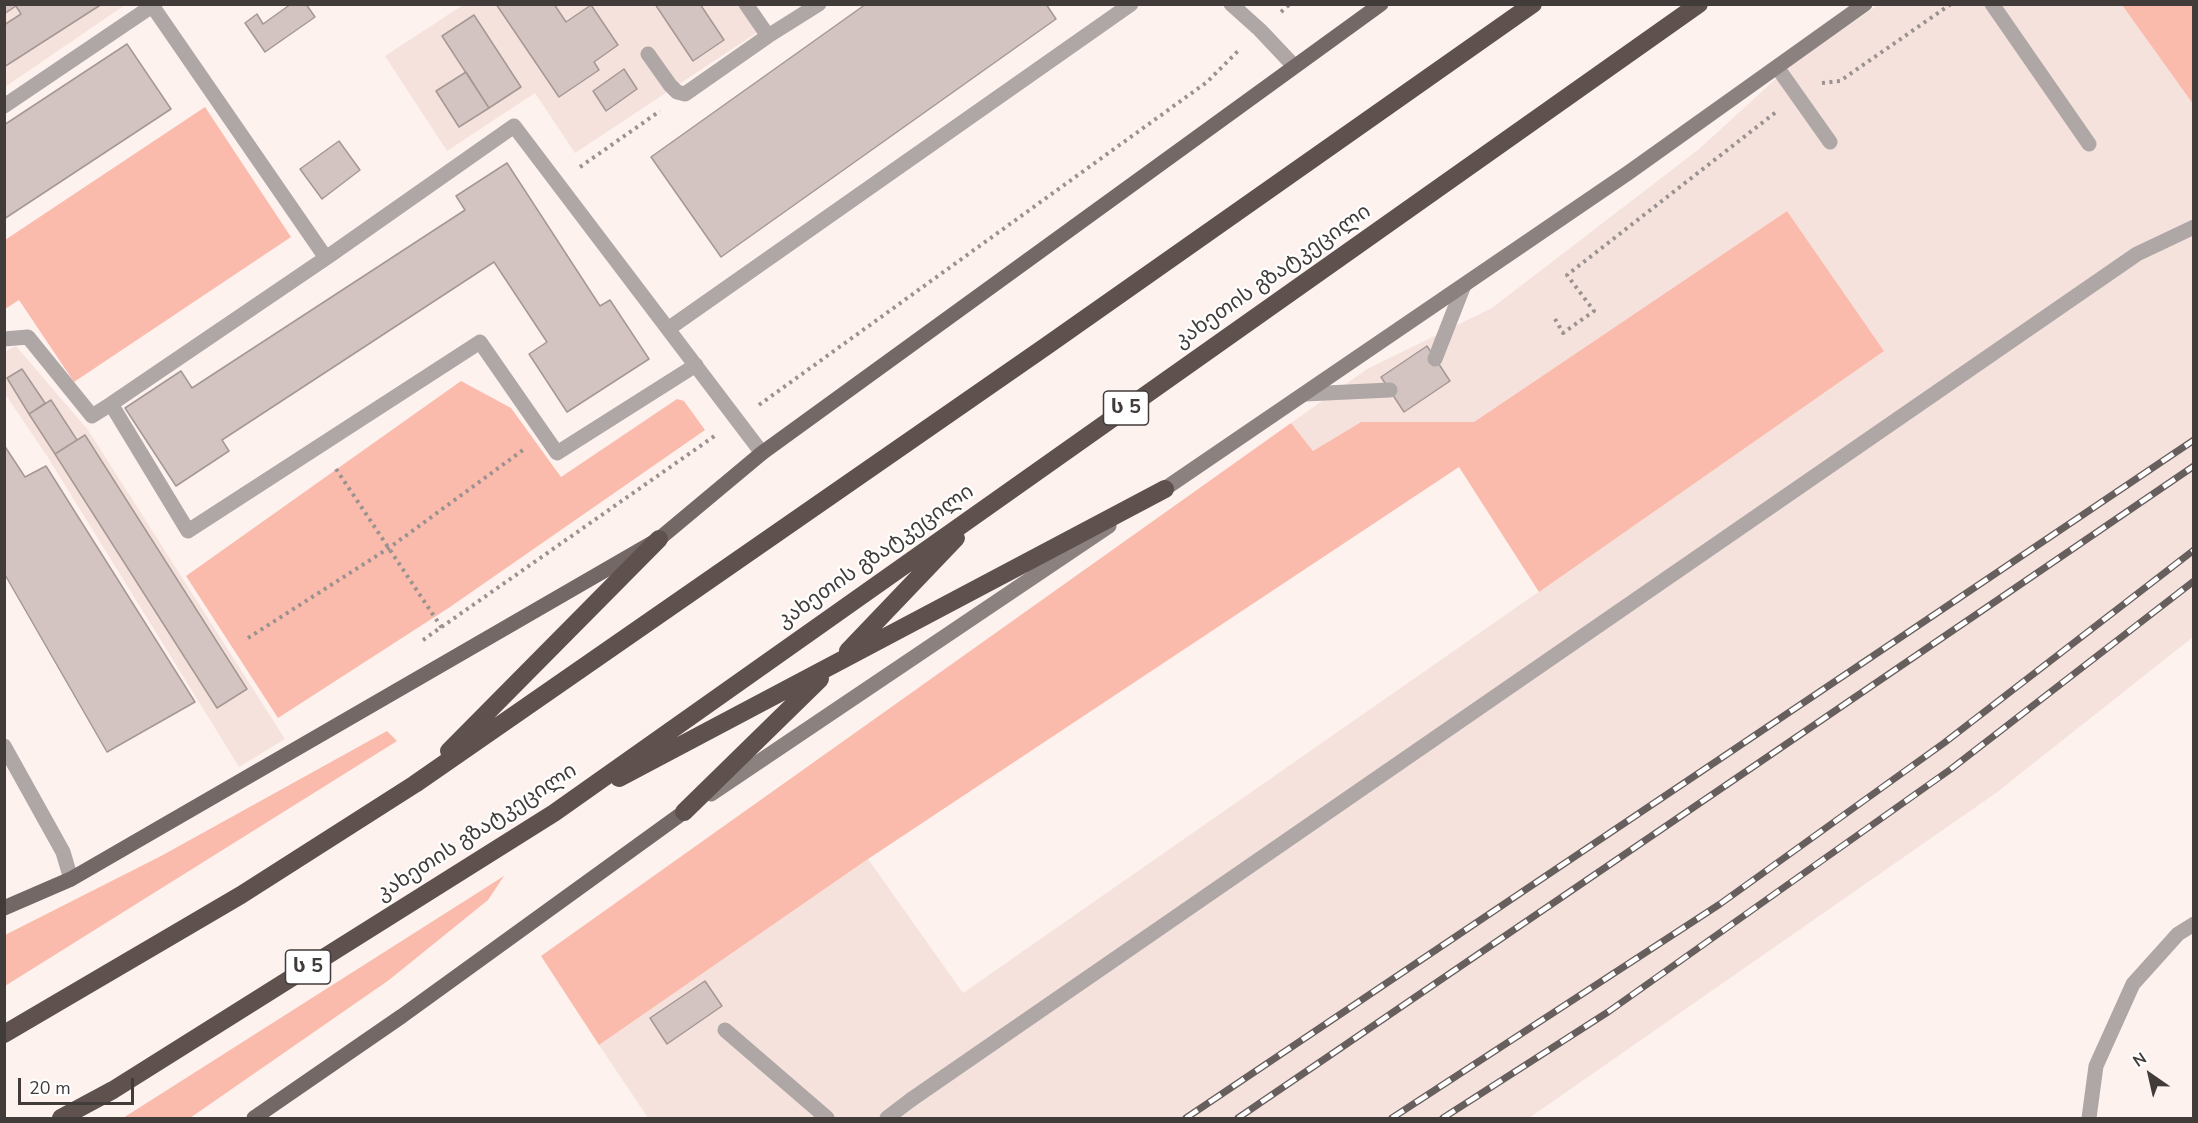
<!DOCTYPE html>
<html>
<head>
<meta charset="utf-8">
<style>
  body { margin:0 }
  #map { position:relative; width:2198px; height:1123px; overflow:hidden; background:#fef2ef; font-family:"Nunito Sans",sans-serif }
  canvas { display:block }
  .frame { position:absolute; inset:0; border:6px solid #413b3a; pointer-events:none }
  .north { position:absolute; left:2120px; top:1045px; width:60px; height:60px; -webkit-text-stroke:4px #fff; paint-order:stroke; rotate:326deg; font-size:16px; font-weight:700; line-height:24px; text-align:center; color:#413b3a }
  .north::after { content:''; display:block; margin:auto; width:21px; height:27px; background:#413b3a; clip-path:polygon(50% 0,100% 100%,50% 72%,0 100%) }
  .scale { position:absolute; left:18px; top:1078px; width:116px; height:27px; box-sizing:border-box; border:3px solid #413b3a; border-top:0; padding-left:8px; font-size:18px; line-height:21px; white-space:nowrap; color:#413b3a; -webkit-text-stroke:4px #fff; paint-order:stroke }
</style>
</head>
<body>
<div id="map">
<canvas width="2198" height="1123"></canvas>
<div class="frame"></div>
<div class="north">N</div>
<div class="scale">20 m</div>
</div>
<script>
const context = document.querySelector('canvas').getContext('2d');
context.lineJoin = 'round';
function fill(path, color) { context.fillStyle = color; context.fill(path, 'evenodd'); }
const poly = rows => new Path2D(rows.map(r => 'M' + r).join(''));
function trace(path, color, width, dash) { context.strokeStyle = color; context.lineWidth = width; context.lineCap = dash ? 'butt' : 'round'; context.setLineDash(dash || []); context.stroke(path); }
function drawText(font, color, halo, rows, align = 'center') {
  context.font = font + ' "Nunito Sans","Noto Sans Georgian",sans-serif'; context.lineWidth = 4.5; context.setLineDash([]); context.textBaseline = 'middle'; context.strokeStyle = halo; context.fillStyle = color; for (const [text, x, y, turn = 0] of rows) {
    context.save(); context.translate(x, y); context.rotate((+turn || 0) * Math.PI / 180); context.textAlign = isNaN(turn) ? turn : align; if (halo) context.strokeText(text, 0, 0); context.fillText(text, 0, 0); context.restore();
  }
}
const built = poly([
  [5,5,125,5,5,87],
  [463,5,739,5,758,32,575,153,535,93,447,151,385,56],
  [1878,5,2122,5,2193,104,2193,637,1996,793,1529,1118,648,1118,599,1045,868,859,963,993,1884,351,1787,211,1474,422,1361,422,1313,451,1291,423,1367,369,1492,308,1699,149,1792,64],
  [16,346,88,430,285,739,239,767,47,456,5,394,4,352]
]);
const green = poly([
  [2122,5,2193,5,2193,104],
  [205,107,291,237,74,382,19,300,5,309,5,240],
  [1787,211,1884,351,1539,592,1459,467,868,859,599,1045,541,956,1291,423,1313,451,1361,422,1474,422],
  [461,381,511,408,561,477,677,399,684,401,705,430,450,607,278,718,186,576],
  [387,731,397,741,5,986,5,935,161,856],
  [504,876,488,900,389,980,190,1118,123,1118]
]);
const building = poly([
  [4,4,102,4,4,67,4,25,21,14,16,6,4,14,4,4],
  [291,4,306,4,315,17,265,52,245,23,257,14,263,24,291,4],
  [496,4,554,4,566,22,591,5,618,45,594,62,599,70,559,97,496,4],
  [655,4,700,4,724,40,693,61,655,4],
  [866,4,1046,4,1056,19,721,257,651,157,866,4],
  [474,15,521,87,489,108,442,36,474,15],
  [127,44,171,109,4,219,4,125,127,44],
  [624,69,637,89,606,111,593,91,624,69],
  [466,72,489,108,459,127,436,91,466,72],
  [339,141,360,170,322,199,300,169,339,141],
  [507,163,600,306,610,300,649,359,567,412,529,354,547,342,494,262,222,440,229,451,176,486,125,408,181,371,192,388,465,210,456,196,507,163],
  [1427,346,1450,381,1404,412,1381,377,1427,346],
  [22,369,45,403,29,414,7,378,22,369],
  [51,400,77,440,55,454,29,414,51,400],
  [85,435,247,689,217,708,55,454,85,435],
  [4,445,25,477,46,466,195,702,107,752,4,573,4,445],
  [705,981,722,1006,667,1044,650,1018,705,981]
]);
const path = poly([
  [1281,12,1290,4],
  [1822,83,1840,81,1951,4],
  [580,167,660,111],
  [1555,319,1563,333,1594,311,1567,275,1776,112],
  [759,405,1207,82,1240,49],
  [336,469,442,628],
  [248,638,389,548,523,450],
  [423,640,716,435]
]);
const lane = poly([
  [151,4,326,258,111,404,188,531,480,342,557,453,696,365],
  [1231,4,1260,30,1294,66],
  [1992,4,2089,144],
  [768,36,819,4],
  [648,54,670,85,677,92,685,94,768,36,746,4],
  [1777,67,1830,142],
  [4,106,155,4],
  [326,258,514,126,762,453],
  [668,329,1131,4],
  [4,339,28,337,92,416,111,404],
  [1435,359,1464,285],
  [1305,394,1390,390],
  [4,746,63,852,71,879],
  [725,1030,827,1118],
  [912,1099,2137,254,2194,227]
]);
const street = poly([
  [887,1118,912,1099],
  [2089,1118,2096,1066,2133,984,2178,934,2194,924]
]);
const secondary = poly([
  [1157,494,1628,173,1865,4],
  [711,794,1109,526]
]);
const primary = poly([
  [4,908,71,879,659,539,762,453,1381,4],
  [254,1118,402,1016,684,812]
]);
const highway = poly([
  [848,651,956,538],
  [449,751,659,539],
  [619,778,1165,489],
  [684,812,820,679],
  [4,1034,241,895,415,784,1045,347,1533,4],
  [61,1118,113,1090,554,813,1699,4]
]);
const rail = poly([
  [1186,1118,2194,440],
  [1238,1118,2194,466],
  [1392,1118,1720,904,1944,743,2194,550],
  [1443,1118,1608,1012,1951,769,2194,581]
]);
const shields = [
  [1126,408,45],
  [308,967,45]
];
const shieldNames = [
  ["ს 5",1126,408],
  ["ს 5",308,967]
];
const streetNames = [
  ["კახეთის გზატკეცილი",1273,277,-35],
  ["კახეთის გზატკეცილი",876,557,-35],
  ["კახეთის გზატკეცილი",477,833,-33]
];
fill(built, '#f5e2dd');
fill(green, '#fbbbac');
fill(building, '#d3c4c1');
trace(building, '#a59794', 1.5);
trace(path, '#9a9290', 4, [3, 4.5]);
trace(lane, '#aea7a6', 15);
trace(street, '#aea7a6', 15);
trace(secondary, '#8b8280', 15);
trace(primary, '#736865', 15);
trace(highway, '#5e514e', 18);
trace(rail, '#665f5d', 7);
trace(rail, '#fff', 4.5, [14]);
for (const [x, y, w] of shields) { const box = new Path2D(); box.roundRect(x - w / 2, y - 17, w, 34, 4.5); context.fillStyle = '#fff'; context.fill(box); trace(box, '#413b3a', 1.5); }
drawText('bold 20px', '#413b3a', null, shieldNames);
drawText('21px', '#413b3a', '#fff', streetNames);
</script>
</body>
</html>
